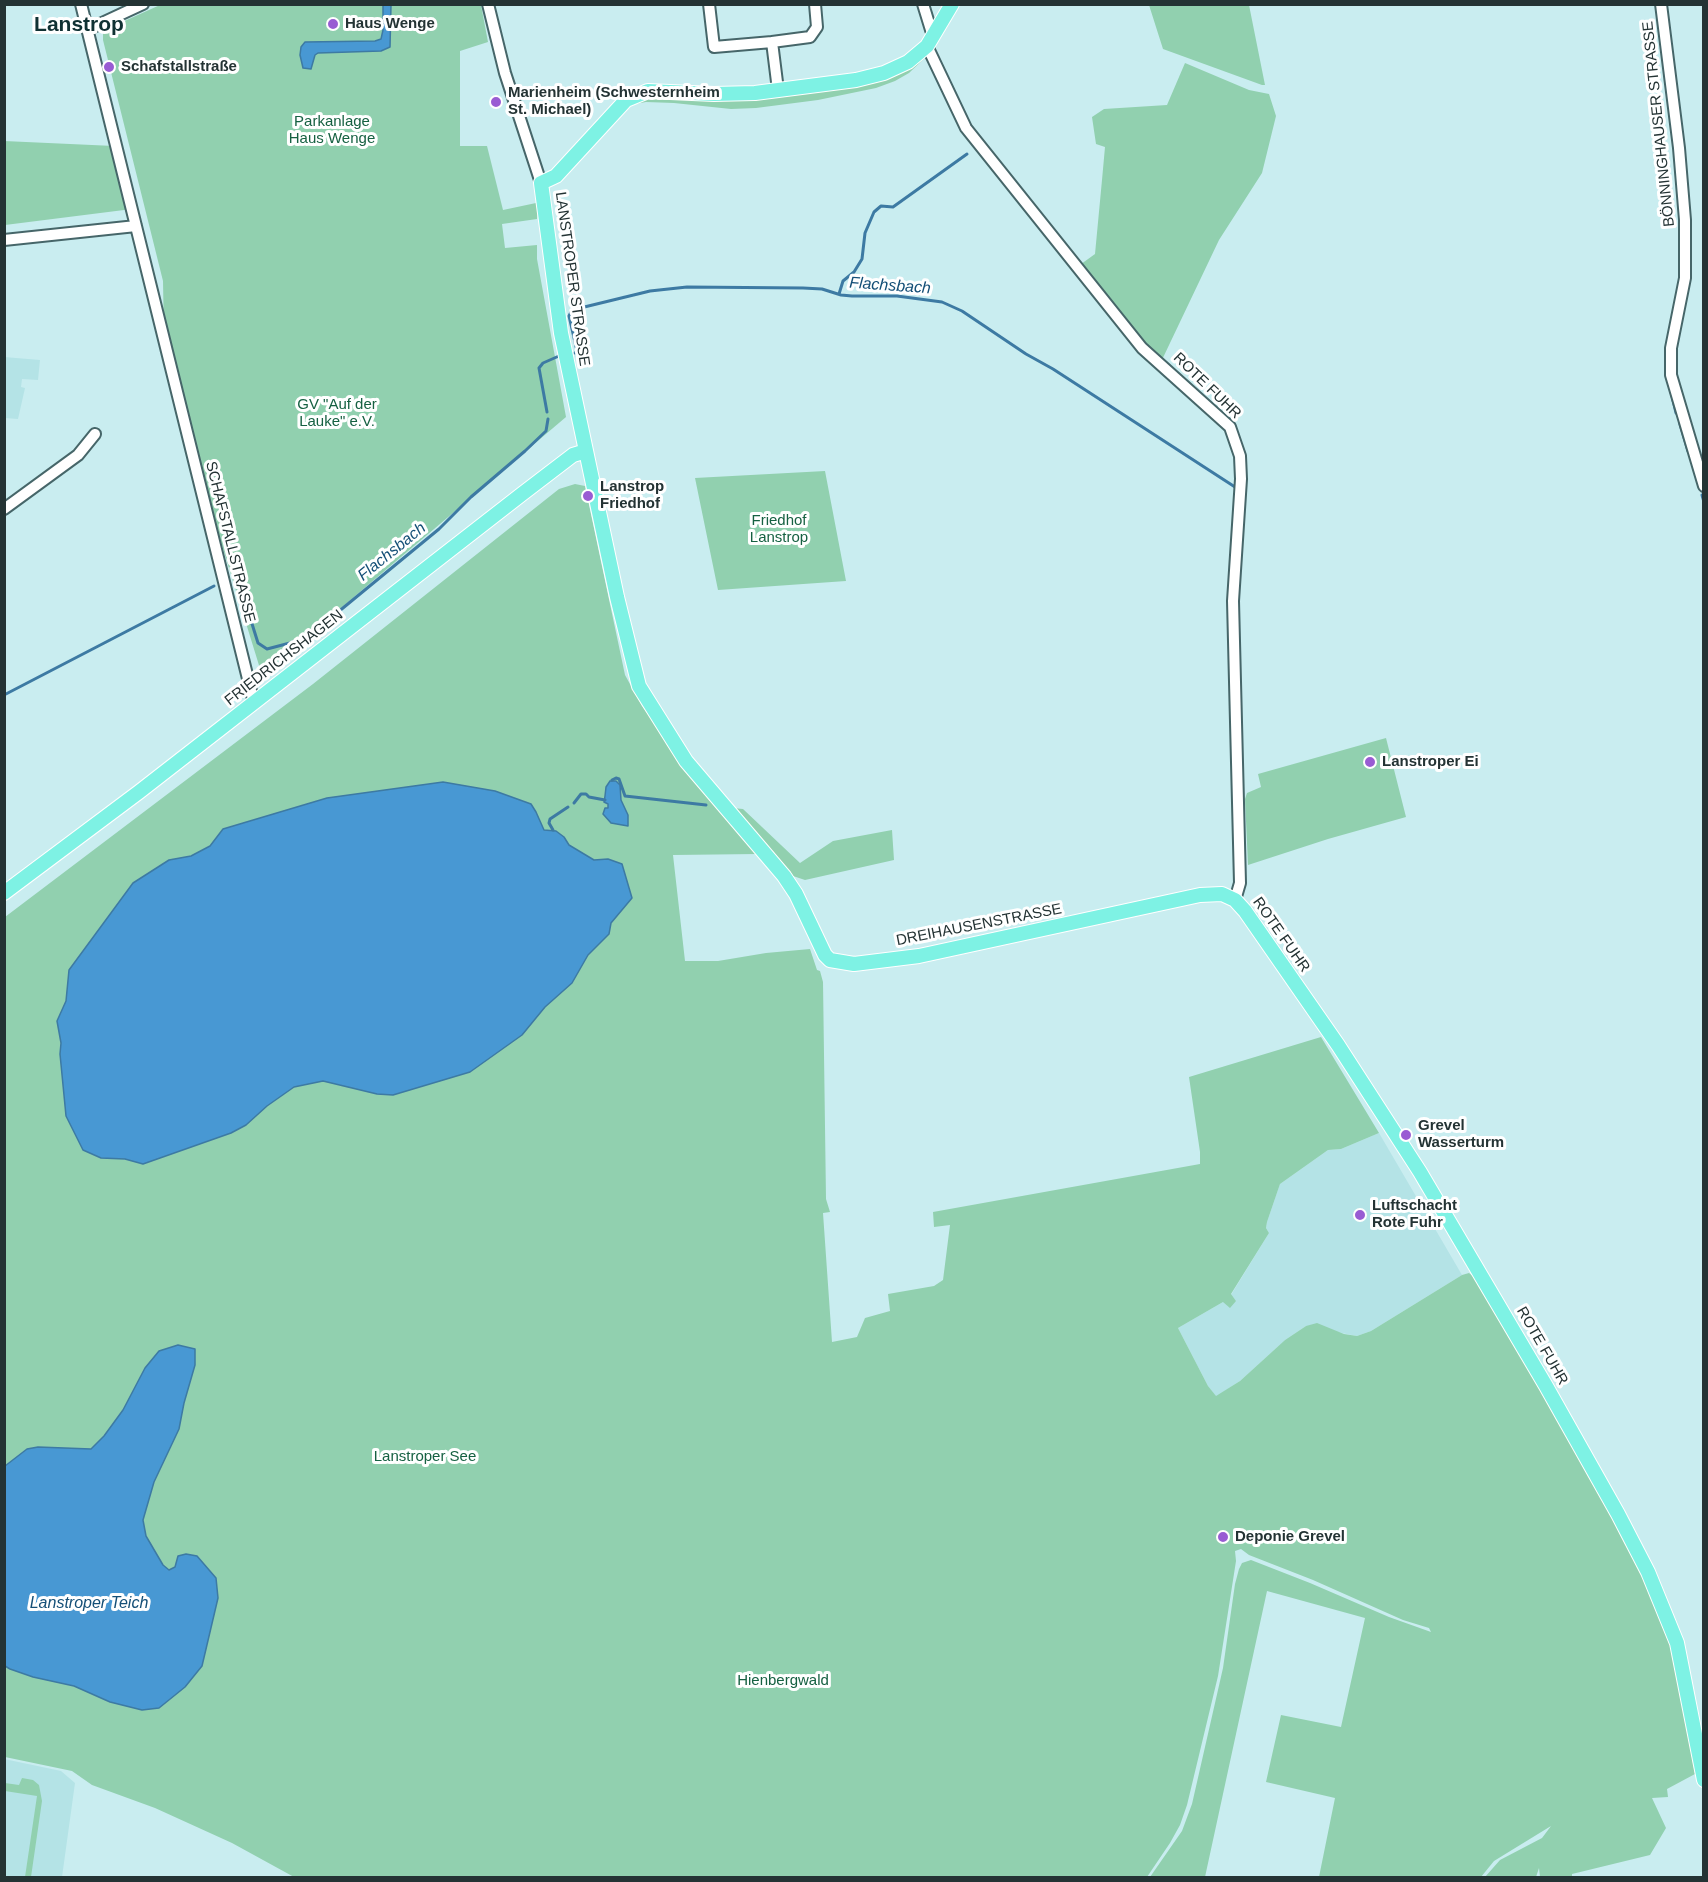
<!DOCTYPE html>
<html>
<head>
<meta charset="utf-8">
<style>
  body { margin:0 }
  #map { position:relative; width:1708px; height:1882px; overflow:hidden; background:#c9edf0; font-family:Helvetica,sans-serif }
  canvas { display:block }
  .frame { position:absolute; inset:0; border:6px solid #243334; pointer-events:none }
</style>
</head>
<body>
<div id="map">
<canvas width="1708" height="1882"></canvas>
<div class="frame"></div>
</div>
<script>
const context = document.querySelector('canvas').getContext('2d');
context.lineJoin = 'round';
function fill(path, color) { context.fillStyle = color; context.fill(path, 'evenodd'); }
const poly = rows => new Path2D(rows.map(r => 'M' + r).join(''));
function trace(path, color, width, dash) { context.strokeStyle = color; context.lineWidth = width; context.lineCap = dash ? 'butt' : 'round'; context.setLineDash(dash || []); context.stroke(path); }
function drawText(font, color, halo, rows, align = 'center') {
  context.font = font + ' Helvetica,sans-serif'; context.lineWidth = 6; context.setLineDash([]); context.textBaseline = 'middle'; context.strokeStyle = halo; context.fillStyle = color; for (const [text, x, y, turn = 0] of rows) {
    context.save(); context.translate(x, y); context.rotate((+turn || 0) * Math.PI / 180); context.textAlign = isNaN(turn) ? turn : align; if (halo) context.strokeText(text, 0, 0); context.fillText(text, 0, 0); context.restore();
  }
}
const built = poly([
  [4,357,40,360,38,380,22,379,21,387,25,388,18,419,5,418],
  [1379,1133,1462,1275,1371,1331,1357,1336,1306,1326,1285,1340,1240,1381,1216,1397,1208,1386,1178,1328,1223,1302,1236,1301,1231,1295,1269,1233,1266,1228,1267,1222,1280,1184,1328,1150,1341,1149],
  [4,1759,61,1771,75,1783,62,1877,5,1877]
]);
const green = poly([
  [160,5,481,5,488,42,460,51,460,146,487,146,503,210,536,203,538,210,537,219,502,224,505,248,537,245,537,259,566,417,262,675,191,445,164,337,163,281,103,40,103,34,109,28],
  [1149,5,1249,5,1265,85,1262,85,1163,49],
  [930,53,909,73,895,81,876,88,818,100,756,108,731,109,674,103,646,102,629,105,648,91,701,94,856,80],
  [1185,63,1249,90,1269,94,1276,116,1262,173,1219,240,1160,364,1077,267,1095,254,1102,180,1105,147,1096,144,1092,117,1104,109,1167,105],
  [4,141,114,146,132,209,5,225],
  [825,471,846,581,718,590,695,478],
  [575,484,585,486,625,675,642,706,693,777,757,854,673,855,685,961,718,961,766,953,810,949,817,970,820,971,823,982,826,1199,830,1212,823,1213,832,1342,857,1337,865,1318,890,1311,888,1294,934,1286,943,1280,950,1225,934,1227,933,1212,1200,1164,1200,1152,1189,1077,1321,1037,1379,1133,1341,1149,1328,1150,1280,1184,1267,1222,1266,1228,1269,1233,1231,1294,1236,1301,1230,1308,1223,1302,1178,1328,1208,1386,1216,1396,1240,1381,1285,1340,1306,1326,1317,1323,1344,1334,1357,1336,1371,1331,1462,1275,1469,1273,1479,1281,1599,1493,1635,1560,1661,1616,1673,1654,1695,1774,1667,1789,1668,1797,1652,1798,1666,1828,1650,1855,1572,1874,1572,1877,1540,1877,1539,1868,1536,1877,1485,1877,1500,1860,1542,1838,1551,1826,1494,1861,1481,1877,1319,1877,1335,1798,1266,1782,1281,1715,1341,1727,1365,1618,1267,1591,1205,1877,1150,1877,1182,1831,1192,1804,1223,1668,1235,1584,1239,1569,1242,1563,1251,1560,1310,1583,1389,1617,1431,1632,1429,1628,1403,1620,1313,1580,1249,1555,1241,1549,1235,1551,1236,1561,1218,1676,1187,1805,1180,1825,1170,1843,1147,1877,294,1877,232,1843,155,1808,92,1785,72,1771,5,1757,5,917,313,684,559,489],
  [1386,738,1406,817,1328,839,1248,865,1245,799,1247,793,1261,787,1258,774],
  [732,808,743,809,800,863,833,841,892,830,894,860,805,880,787,874],
  [22,1778,33,1780,39,1785,42,1801,31,1877,25,1877,37,1796,5,1791,5,1783,19,1785]
]);
const water = poly([
  [383,5,391,5,390,47,381,51,318,53,315,55,311,69,303,68,300,55,301,47,305,42,375,41,381,39,383,30,383,5],
  [610,781,616,781,620,785,621,800,628,815,628,826,611,823,603,814,605,808,608,808,608,804,604,802,605,796,606,787,610,781],
  [443,782,495,791,531,804,536,812,544,830,556,831,564,837,569,845,594,860,608,859,622,864,632,898,611,923,609,934,588,955,572,983,545,1007,522,1035,470,1072,393,1095,377,1094,323,1081,294,1087,267,1106,246,1125,231,1133,143,1164,125,1159,101,1158,83,1150,66,1116,60,1054,61,1043,57,1021,66,1001,69,970,133,883,169,860,191,856,210,846,223,829,327,798,443,782],
  [178,1345,195,1349,195,1365,184,1403,179,1429,154,1482,143,1520,146,1536,163,1565,169,1570,175,1567,178,1556,186,1554,197,1556,216,1578,218,1598,202,1666,185,1687,159,1708,142,1710,110,1702,74,1686,33,1677,10,1669,5,1666,5,1466,27,1449,38,1447,91,1449,104,1436,123,1410,145,1368,159,1351,178,1345]
]);
const stream = poly([
  [839,294,843,281,854,272,862,259,865,233,874,212,881,206,893,207,967,154],
  [575,353,577,351,569,316,572,310,650,291,687,287,803,288,822,289,841,295,852,296,897,296,942,302,962,311,1026,354,1053,369,1235,487],
  [1671,392,1676,413],
  [547,412,539,368,543,363,559,356],
  [1680,424,1688,451],
  [1702,495,1704,502],
  [246,608,248,611,258,643,267,649,290,643,315,631,439,529,471,497,525,451,546,431,548,419],
  [4,695,214,586],
  [612,780,616,778,619,779,625,796,706,805],
  [574,803,581,794,586,794,589,797,605,800],
  [553,830,549,823,550,819,568,807]
]);
const minor = poly([
  [81,4,254,703],
  [488,4,505,73,541,183],
  [709,4,714,47,772,42,778,90],
  [923,4,931,30,934,35],
  [1661,4,1679,148,1685,220,1685,278,1671,348,1671,375,1704,486],
  [87,30,143,4],
  [772,42,810,37,817,27,815,4],
  [927,46,966,128,1142,348,1230,427,1240,456,1241,479,1233,601,1240,883,1235,900],
  [4,240,136,226],
  [4,509,78,455,95,434]
]);
const major = poly([
  [952,4,927,46,908,62,884,73,856,80,755,93,714,94,648,91,626,100,556,176,541,183,561,333,617,597,639,686,686,761,784,876,796,894,825,955,830,960,854,964,919,956,1200,895,1222,894,1235,900,1245,911,1338,1045,1420,1172,1546,1386,1618,1514,1648,1572,1677,1643,1704,1780],
  [4,893,139,792,522,494,573,455,586,451]
]);
const markers = [
  [333,24,6,"#995cd3"],
  [109,67,6,"#995cd3"],
  [496,102,6,"#995cd3"],
  [588,496,6,"#995cd3"],
  [1370,762,6,"#995cd3"],
  [1406,1135,6,"#995cd3"],
  [1360,1215,6,"#995cd3"],
  [1223,1537,6,"#995cd3"]
];
const poiNames = [
  ["Haus Wenge",345,24],
  ["Schafstallstraße",121,67],
  ["Marienheim (Schwesternheim",508,93],
  ["St. Michael)",508,110],
  ["Lanstrop",600,487],
  ["Friedhof",600,504],
  ["Lanstroper Ei",1382,762],
  ["Grevel",1418,1126],
  ["Wasserturm",1418,1143],
  ["Luftschacht",1372,1206],
  ["Rote Fuhr",1372,1223],
  ["Deponie Grevel",1235,1537]
];
const parkNames = [
  ["Parkanlage",332,122],
  ["Haus Wenge",332,139],
  ["GV \"Auf der",337,405],
  ["Lauke\" e.V.",337,422],
  ["Friedhof",779,521],
  ["Lanstrop",779,538],
  ["Lanstroper See",425,1457],
  ["Hienbergwald",783,1681]
];
const streetNames = [
  ["BÖNNINGHAUSER STRASSE",1659,124,-96],
  ["LANSTROPER STRASSE",572,279,82],
  ["ROTE FUHR",1207,386,44],
  ["SCHAFSTALLSTRASSE",230,542,76],
  ["FRIEDRICHSHAGEN",284,658,-38],
  ["DREIHAUSENSTRASSE",979,925,-11],
  ["ROTE FUHR",1281,935,55],
  ["ROTE FUHR",1542,1346,60]
];
const waterNames = [
  ["Flachsbach",890,286,4],
  ["Flachsbach",392,552,-39],
  ["Lanstroper Teich",89,1604]
];
const districtNames = [
  ["Lanstrop",79,25]
];
fill(built, '#b4e3e6');
fill(green, '#91d0af');
fill(water, '#4898d3');
trace(water, '#3d7aa3', 1.5);
trace(stream, '#3d7aa3', 3);
trace(minor, '#466669', 14);
trace(major, '#fff', 16);
trace(minor, '#fff', 10);
trace(major, '#7ef2e4', 14);
for (const [x, y, r, color] of markers) { const dot = new Path2D(); dot.arc(x, y, r, 0, 2 * Math.PI); context.fillStyle = color; context.fill(dot); trace(dot, '#fff', 2); }
drawText('bold 15px', '#243334', '#fff', poiNames, 'left');
drawText('15px', '#166142', '#fff', parkNames);
drawText('15px', '#243334', '#fff', streetNames);
drawText('italic 16px', '#144f77', '#fff', waterNames);
drawText('bold 21px', '#103133', '#fff', districtNames);
</script>
</body>
</html>
